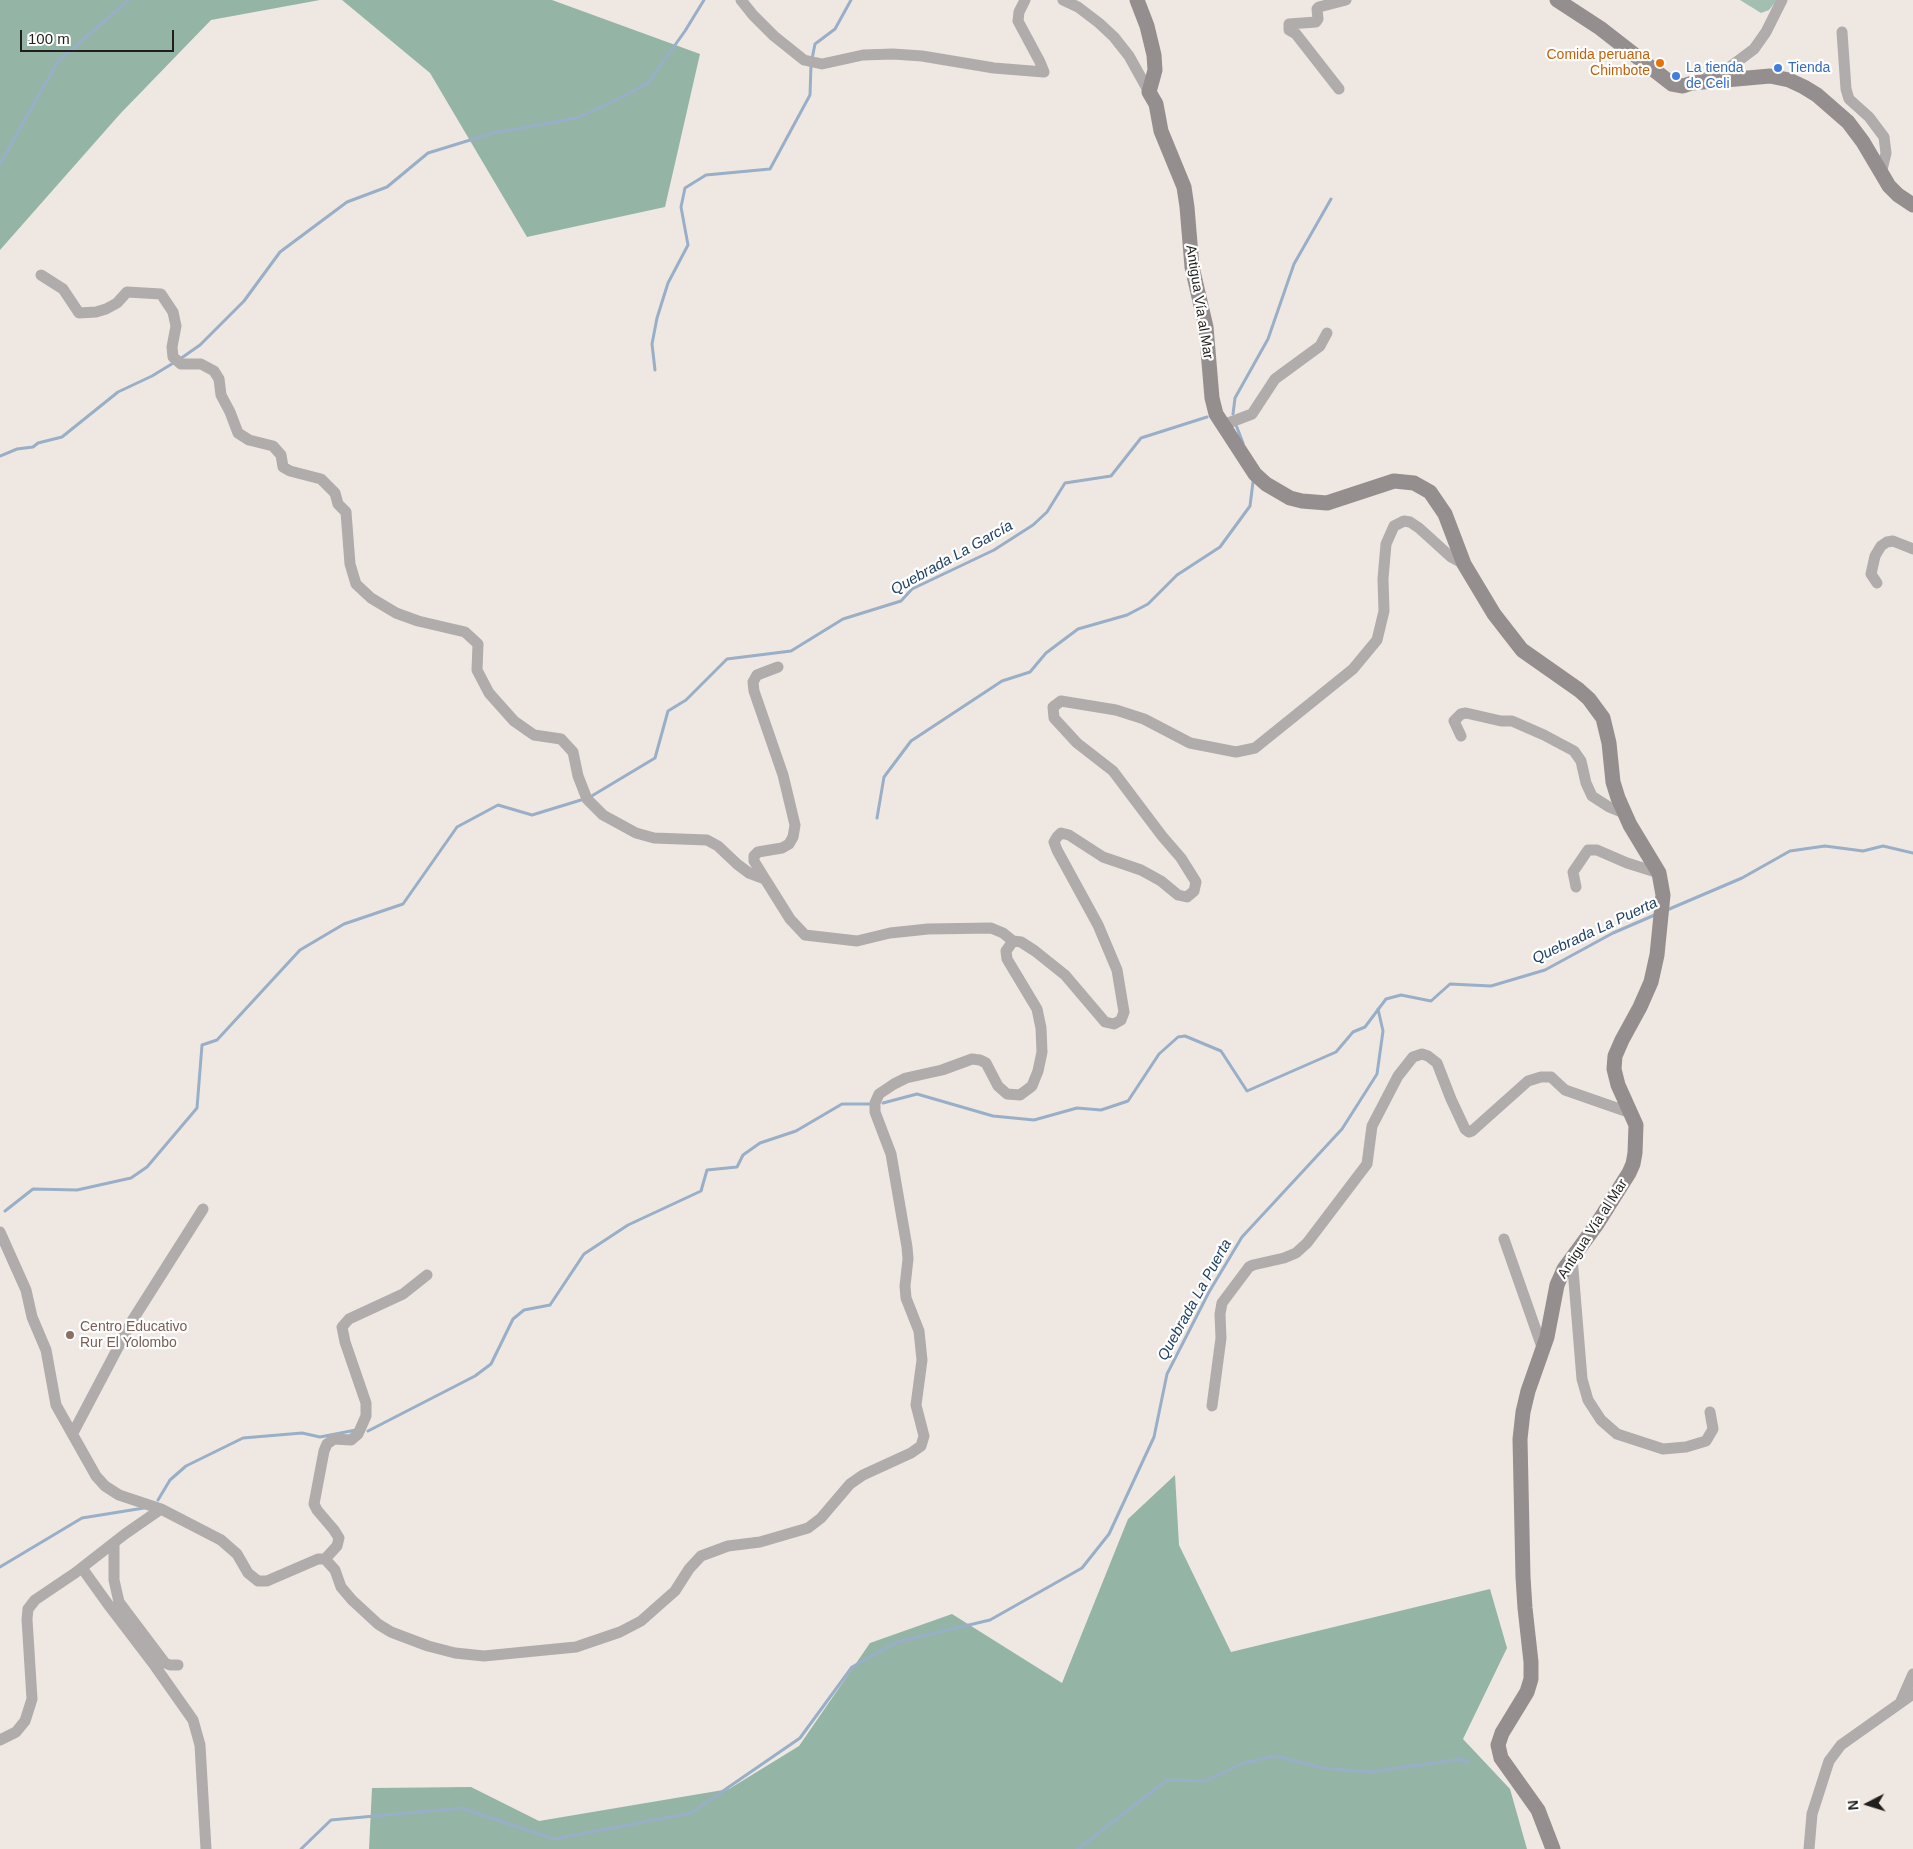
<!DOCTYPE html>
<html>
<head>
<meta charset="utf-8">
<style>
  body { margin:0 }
  #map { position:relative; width:1913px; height:1849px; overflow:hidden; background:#efe8e2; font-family:Helvetica,sans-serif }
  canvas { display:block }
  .north { position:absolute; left:1843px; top:1779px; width:50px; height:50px; -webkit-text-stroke:4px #fff; paint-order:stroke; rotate:265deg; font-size:14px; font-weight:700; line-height:20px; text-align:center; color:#211f1d }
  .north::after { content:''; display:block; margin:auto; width:18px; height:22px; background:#211f1d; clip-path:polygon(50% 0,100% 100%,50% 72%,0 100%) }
  .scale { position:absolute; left:20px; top:30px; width:154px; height:22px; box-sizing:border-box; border:2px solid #211f1d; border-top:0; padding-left:6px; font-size:15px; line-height:18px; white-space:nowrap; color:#211f1d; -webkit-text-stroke:4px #fff; paint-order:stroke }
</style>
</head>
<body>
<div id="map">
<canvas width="1913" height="1849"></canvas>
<div class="north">N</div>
<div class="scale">100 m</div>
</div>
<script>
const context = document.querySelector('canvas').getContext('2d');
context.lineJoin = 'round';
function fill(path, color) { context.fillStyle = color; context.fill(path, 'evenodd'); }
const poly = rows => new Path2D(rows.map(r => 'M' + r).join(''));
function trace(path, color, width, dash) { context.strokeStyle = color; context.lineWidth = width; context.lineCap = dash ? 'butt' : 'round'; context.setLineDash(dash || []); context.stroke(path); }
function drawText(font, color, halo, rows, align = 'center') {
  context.font = font + ' Helvetica,sans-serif'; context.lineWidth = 4.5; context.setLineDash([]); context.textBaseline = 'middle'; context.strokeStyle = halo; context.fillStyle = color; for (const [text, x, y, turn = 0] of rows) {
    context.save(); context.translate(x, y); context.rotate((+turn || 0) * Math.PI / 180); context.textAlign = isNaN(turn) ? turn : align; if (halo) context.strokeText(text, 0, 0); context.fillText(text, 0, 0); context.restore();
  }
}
const green = poly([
  [1740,0,1777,0,1769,10,1761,13]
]);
const forest = poly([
  [0,0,320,0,211,20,120,114,0,250],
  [342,0,552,0,700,54,665,207,527,237,430,73],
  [1175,1475,1179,1545,1231,1652,1490,1589,1507,1648,1463,1739,1510,1789,1527,1849,369,1849,372,1788,471,1787,539,1821,729,1789,799,1746,870,1643,952,1614,1062,1683,1128,1519]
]);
const stream = poly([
  [812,59,815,44,835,29,851,0],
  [0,164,58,61,129,0],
  [180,359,200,345,244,301,280,252,347,202,387,187,428,153,493,133,577,118,614,101,648,83,685,31,704,0],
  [655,370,652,344,657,318,668,283,688,245,681,207,685,188,706,175,770,169,810,95,811,65],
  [1233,414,1235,398,1268,339,1294,264,1331,199],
  [1236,425,1243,443],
  [0,456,17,449,33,447,38,443,62,437,118,392,152,376,175,362],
  [590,797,655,758,668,711,686,700,727,659,791,651,843,619,901,601,912,589,994,550,1033,525,1047,512,1065,483,1111,476,1141,438,1207,417],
  [877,818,884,777,911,741,1002,681,1030,672,1046,653,1078,629,1127,615,1148,604,1177,575,1220,547,1250,506,1253,482],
  [1667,910,1742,878,1790,851,1825,846,1863,851,1883,846,1913,853],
  [883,1103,917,1094,993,1116,1034,1120,1077,1108,1101,1110,1128,1101,1159,1054,1178,1037,1185,1036,1221,1051,1247,1091,1336,1052,1353,1032,1365,1027,1386,999,1401,995,1431,1001,1450,984,1491,986,1545,970,1613,933,1657,914],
  [5,1211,33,1189,77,1190,131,1178,147,1167,197,1108,202,1045,217,1040,300,950,344,924,403,904,457,827,498,805,532,815,581,800],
  [368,1431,475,1376,491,1364,513,1319,524,1310,550,1305,584,1254,628,1225,701,1191,707,1170,737,1167,743,1155,760,1143,796,1131,842,1104,871,1104],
  [158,1500,170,1480,186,1466,243,1438,302,1433,320,1437,356,1430],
  [0,1567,82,1518,144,1508],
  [301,1849,331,1820,462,1808,554,1839,691,1813,800,1738,852,1667,897,1642,990,1620,1082,1568,1109,1534,1154,1437,1167,1374,1209,1292,1242,1237,1342,1129,1377,1074,1383,1031,1378,1009],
  [1078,1849,1167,1780,1205,1781,1244,1763,1275,1756,1323,1768,1371,1772,1462,1759,1468,1763]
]);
const street = poly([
  [741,0,753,15,774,36,804,60,822,64,863,55,893,54,922,56,994,68,1044,72,1040,62,1018,21,1019,12,1025,0],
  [1063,0,1078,7,1099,23,1114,37,1129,56,1149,92],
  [1842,32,1846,89,1849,99,1869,117,1884,137,1886,153,1881,174],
  [1705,78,1726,70,1754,49,1766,32,1782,0],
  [1339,89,1296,34,1289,30,1289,24,1316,22,1318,19,1317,9,1319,7,1346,0],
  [41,275,63,289,79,313,96,312,106,309,117,303,127,292,161,294,173,312,176,326,172,347,173,357,181,364,201,364,214,371,219,379,221,395,230,412,238,433,249,440,273,446,281,455,283,467,290,471,321,479,335,493,338,504,346,512,350,564,356,584,371,598,396,613,418,621,465,632,478,644,477,670,489,693,514,721,534,735,561,739,573,752,578,776,587,799,603,815,636,833,654,838,707,840,718,846,737,864,749,873,765,879,790,919,805,935,857,941,890,933,928,929,991,928,1003,933,1013,941],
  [1223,425,1252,414,1275,379,1320,346,1327,333],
  [1877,583,1871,574,1875,556,1881,546,1887,542,1893,541,1913,549],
  [1461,736,1454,721,1461,714,1466,713,1501,721,1512,721,1544,735,1574,751,1581,761,1586,783,1592,796,1609,807,1624,813],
  [765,879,754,861,754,856,758,852,782,848,789,844,793,837,795,825,783,775,754,691,753,682,757,675,778,667],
  [1576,887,1573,872,1588,850,1597,850,1627,863,1659,873],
  [0,1232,26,1290,32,1317,46,1350,56,1405,96,1476,105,1486,119,1495,161,1509,221,1540,237,1554,248,1573,258,1581,267,1581,318,1559,325,1559,335,1570,341,1587,352,1600,378,1624,391,1632,428,1646,455,1653,484,1656,576,1647,620,1632,641,1621,675,1591,689,1569,701,1556,728,1546,760,1542,808,1528,821,1518,850,1484,863,1475,911,1453,921,1446,924,1436,916,1405,922,1360,919,1331,906,1298,905,1286,908,1259,907,1247,891,1154,875,1112,875,1103,879,1094,894,1084,906,1078,942,1070,972,1059,980,1060,986,1063,998,1086,1007,1094,1020,1095,1032,1086,1038,1071,1042,1052,1041,1028,1037,1009,1007,959,1006,951,1013,941,1021,942,1035,951,1065,975,1105,1022,1114,1024,1121,1020,1124,1012,1117,970,1098,925,1057,850,1054,842,1057,837,1061,833,1069,835,1103,857,1141,870,1161,881,1178,895,1187,897,1194,891,1196,882,1181,858,1162,836,1113,771,1077,743,1054,718,1053,707,1061,701,1116,710,1144,719,1190,743,1236,752,1255,748,1353,669,1377,640,1384,611,1383,579,1386,544,1394,526,1404,521,1410,522,1419,528,1451,557,1464,564],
  [1504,1239,1543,1350],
  [1572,1257,1582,1379,1588,1400,1601,1420,1617,1434,1663,1449,1686,1447,1706,1441,1713,1429,1710,1412],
  [1212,1406,1221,1338,1220,1314,1222,1303,1249,1267,1253,1265,1284,1258,1296,1253,1307,1243,1367,1164,1372,1126,1398,1076,1413,1057,1422,1054,1428,1056,1437,1063,1451,1099,1465,1129,1469,1132,1472,1131,1528,1081,1541,1077,1551,1077,1565,1090,1631,1113],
  [73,1433,132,1321,203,1209],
  [114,1543,114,1580,119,1602,165,1663,170,1665,178,1665],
  [325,1559,337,1546,339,1538,334,1530,317,1510,314,1504,324,1451,327,1444,334,1439,351,1440,358,1434,366,1416,366,1403,345,1342,342,1327,349,1319,403,1294,427,1275],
  [82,1568,110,1607,155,1666,193,1720,200,1745,206,1849],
  [1901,1701,1913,1674],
  [0,1740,16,1732,25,1721,32,1699,27,1619,28,1609,35,1600,75,1573,125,1534,161,1509],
  [1809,1849,1812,1814,1829,1761,1841,1745,1913,1694]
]);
const secondary = poly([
  [1137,0,1147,26,1154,55,1155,70,1149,92,1156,104,1161,131,1184,187,1187,207,1192,267,1206,327,1212,398,1216,414,1255,474,1266,484,1290,498,1302,501,1327,503,1394,481,1414,483,1430,492,1445,514,1464,564,1494,614,1522,650,1579,690,1589,699,1603,718,1609,743,1613,782,1618,798,1630,825,1659,873,1663,895,1657,955,1651,982,1640,1007,1622,1040,1615,1056,1614,1069,1618,1085,1636,1125,1635,1153,1633,1164,1629,1173,1597,1224,1564,1269,1557,1285,1547,1337,1528,1391,1523,1412,1520,1439,1523,1577,1525,1608,1531,1662,1531,1679,1527,1692,1502,1733,1498,1745,1501,1758,1538,1810,1553,1849],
  [1557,0,1600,28,1672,84,1683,86,1692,83,1770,76,1789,80,1804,87,1817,95,1848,122,1863,142,1889,186,1898,195,1913,205]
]);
const markers = [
  [1660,63,5,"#e8710a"],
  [1778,68,5,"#3f7fe0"],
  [1676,76,5,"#3f7fe0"],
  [70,1335,5,"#8d6e63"]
];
const foodNames = [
  ["Comida peruana",1650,55],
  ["Chimbote",1650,71]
];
const shopNames = [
  ["La tienda",1686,68],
  ["de Celi",1686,84],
  ["Tienda",1788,68]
];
const streetNames = [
  ["Antigua Vía al Mar",1199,302,81],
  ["Antigua Vía al Mar",1593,1229,-57]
];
const educationNames = [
  ["Centro Educativo",80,1327],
  ["Rur El Yolombo",80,1343]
];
const waterNames = [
  ["Quebrada La García",952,558,-29],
  ["Quebrada La Puerta",1595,931,-25],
  ["Quebrada La Puerta",1195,1300,-61]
];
fill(green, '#a3bfb2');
fill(forest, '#94b5a5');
trace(stream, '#99afc7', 3);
trace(street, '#b0acac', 11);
trace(secondary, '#958e8e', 15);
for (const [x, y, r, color] of markers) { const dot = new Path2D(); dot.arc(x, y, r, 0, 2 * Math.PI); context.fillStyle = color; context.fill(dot); trace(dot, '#fff', 2); }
drawText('14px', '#c56008', '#fff', foodNames, 'right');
drawText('14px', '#366cbe', '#fff', shopNames, 'left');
drawText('14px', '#211f1d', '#fff', streetNames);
drawText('14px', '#785e54', '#fff', educationNames, 'left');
drawText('italic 15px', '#204266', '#fff', waterNames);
</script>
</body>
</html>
